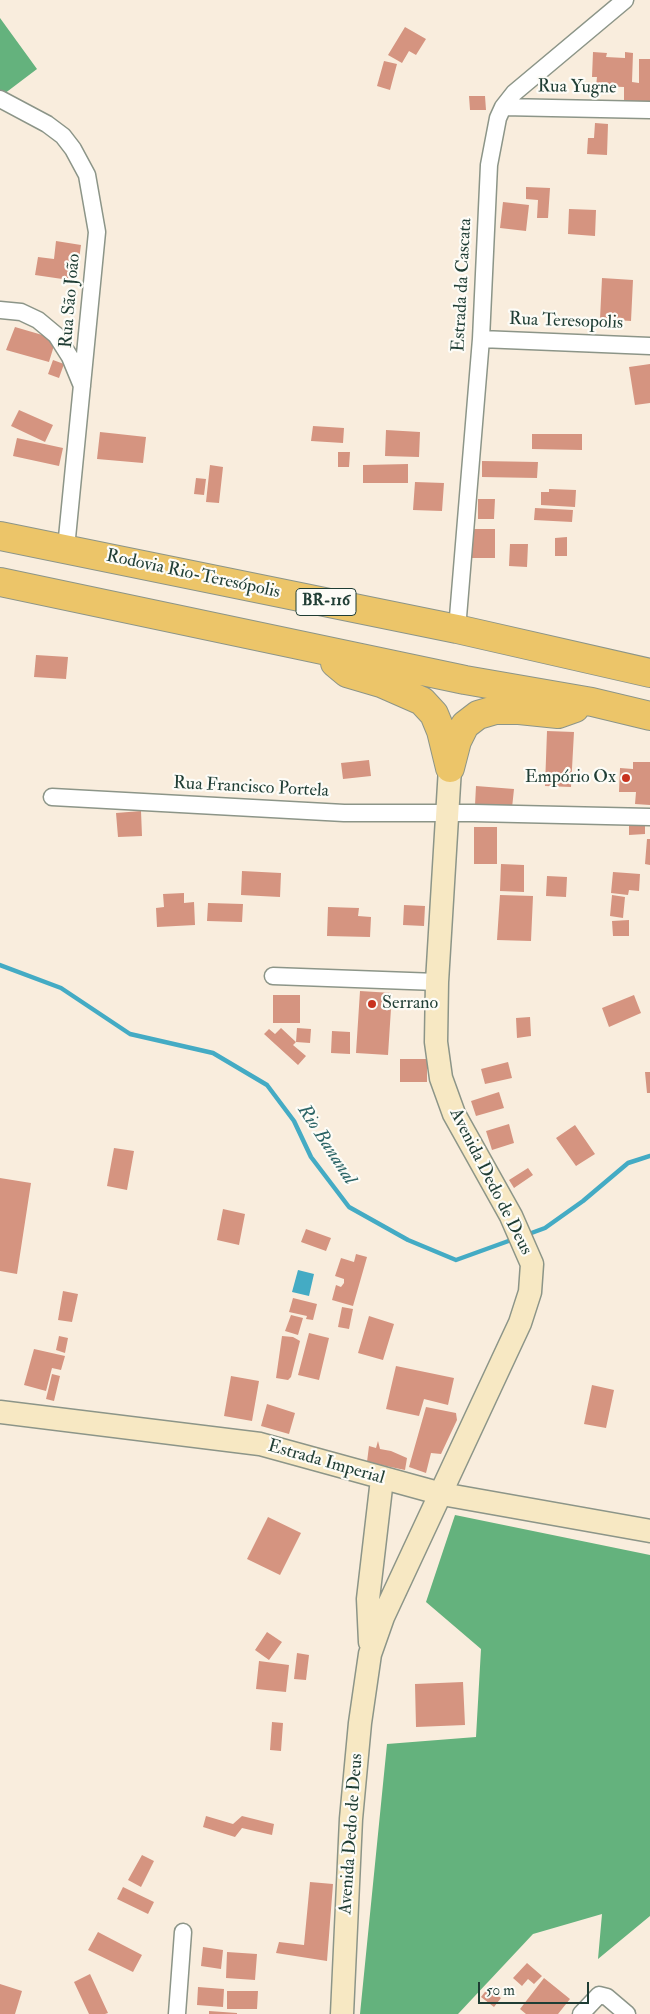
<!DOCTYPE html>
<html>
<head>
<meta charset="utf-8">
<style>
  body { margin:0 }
  #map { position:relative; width:650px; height:2014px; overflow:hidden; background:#f9eddd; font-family:"IM FELL Double Pica",serif }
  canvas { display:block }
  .scale { position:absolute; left:478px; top:1982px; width:111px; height:22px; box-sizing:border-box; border:2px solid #1f3d34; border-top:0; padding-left:6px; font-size:15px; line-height:18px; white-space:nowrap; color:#1f3d34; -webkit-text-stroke:4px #fdfcf7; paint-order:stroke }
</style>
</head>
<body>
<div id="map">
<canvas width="650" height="2014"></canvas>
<div class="scale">50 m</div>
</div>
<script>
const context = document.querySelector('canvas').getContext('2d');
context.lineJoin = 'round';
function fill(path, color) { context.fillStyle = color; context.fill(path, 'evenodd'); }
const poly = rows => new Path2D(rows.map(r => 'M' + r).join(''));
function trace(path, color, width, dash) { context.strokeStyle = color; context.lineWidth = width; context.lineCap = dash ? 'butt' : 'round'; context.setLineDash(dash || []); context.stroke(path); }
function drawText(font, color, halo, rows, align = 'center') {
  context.font = font + ' "IM FELL Double Pica",serif'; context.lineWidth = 4.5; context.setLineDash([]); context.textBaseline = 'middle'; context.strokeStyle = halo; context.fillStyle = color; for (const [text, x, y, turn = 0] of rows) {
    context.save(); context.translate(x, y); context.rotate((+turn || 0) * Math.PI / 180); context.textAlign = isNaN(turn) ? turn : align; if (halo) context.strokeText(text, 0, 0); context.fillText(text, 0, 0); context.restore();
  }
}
const forest = poly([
  [0,18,37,69,0,97],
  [455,1515,650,1555,650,1916,598,1959,602,1914,533,1934,458,2014,360,2014,387,1744,476,1737,481,1649,426,1602]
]);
const water = poly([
  [298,1270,314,1274,309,1296,292,1292]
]);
const stream = poly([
  [0,965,61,988,130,1034,213,1053,267,1085,294,1121,311,1157,349,1207,408,1240,456,1260,514,1239],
  [526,1235,545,1228,583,1201,628,1163,650,1156]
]);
const building = poly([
  [405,27,426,39,416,55,409,51,402,63,388,55],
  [593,52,607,53,606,57,625,58,625,52,633,53,632,82,639,83,639,59,650,59,650,101,624,101,624,87,596,86,597,77,592,77],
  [384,61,397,64,390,90,377,86],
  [469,96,485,96,486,110,470,110],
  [595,123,608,124,607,155,587,154,588,138,594,138],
  [526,187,550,188,548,218,537,218,538,200,526,199],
  [503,202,529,205,526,231,500,228],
  [569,209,596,210,595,236,568,234],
  [56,241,81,245,76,281,35,275,38,257,54,259],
  [602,278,633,280,631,321,600,319],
  [15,327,56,339,49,362,6,350],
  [53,360,64,364,59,378,48,374],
  [650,364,650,403,635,405,629,367],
  [19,410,53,425,45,442,11,426],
  [313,426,344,428,343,443,311,441],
  [386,430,420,432,419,457,385,456],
  [100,432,146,437,143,463,97,459],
  [532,434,582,434,582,450,532,449],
  [17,438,63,448,59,466,13,456],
  [338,452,350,452,349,467,338,467],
  [482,461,538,462,537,478,482,477],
  [408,464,408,483,363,483,363,465],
  [210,465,223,467,219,503,206,502],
  [196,478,206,479,204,495,194,494],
  [415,482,444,483,442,511,413,510],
  [549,489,576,490,575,507,541,505,541,492,549,492],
  [478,499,495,499,494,519,478,519],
  [535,508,573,510,572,522,534,520],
  [472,529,495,529,495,558,472,558],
  [567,537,567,556,555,556,555,538],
  [510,544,528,544,527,567,509,566],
  [36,655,68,657,66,679,34,677],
  [547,731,574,732,571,787,545,786],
  [369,760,371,776,343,779,341,763],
  [633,762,650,762,650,805,635,804,636,792,619,792,620,768,633,769],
  [476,786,514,789,512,808,475,805],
  [141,811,142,836,118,837,116,813],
  [629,826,645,826,645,834,629,835],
  [474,827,497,827,497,864,474,864],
  [647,839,650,839,650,865,645,864],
  [501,864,524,865,524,892,500,891],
  [242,871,281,873,280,897,241,895],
  [613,872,640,874,639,891,629,890,628,895,611,893],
  [547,876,567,877,566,897,546,896],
  [184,893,184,903,194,902,195,925,157,927,156,908,164,907,163,894],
  [500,895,533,896,531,941,497,940],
  [612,895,625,897,623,918,610,916],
  [208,903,243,904,242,922,207,921],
  [404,905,425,906,424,926,403,925],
  [328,907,359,908,358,916,371,917,370,937,327,936],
  [629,920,629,936,613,936,612,921],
  [360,991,392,993,388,1055,356,1053],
  [273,995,300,995,300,1023,273,1023],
  [634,995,641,1013,609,1027,602,1008],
  [530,1017,531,1036,517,1038,516,1018],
  [281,1028,296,1042,293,1045,306,1056,298,1065,264,1034,269,1029,275,1034],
  [297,1028,311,1029,310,1043,296,1042],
  [332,1031,350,1032,350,1054,331,1053],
  [400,1059,427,1059,427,1082,400,1082],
  [508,1062,512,1078,485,1084,481,1069],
  [645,1072,650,1072,650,1093,647,1093],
  [499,1092,504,1108,476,1116,471,1101],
  [509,1124,514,1143,492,1150,486,1131],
  [575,1125,595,1154,576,1166,556,1138],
  [114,1148,134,1151,127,1190,107,1186],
  [528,1168,533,1175,514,1188,509,1180],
  [0,1178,31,1183,17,1274,0,1271],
  [223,1209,245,1214,239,1245,217,1240],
  [306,1229,331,1238,326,1251,301,1242],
  [356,1254,367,1257,353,1306,332,1300,336,1285,341,1287,344,1283,344,1279,335,1276,341,1258,354,1262],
  [63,1291,78,1294,72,1322,58,1320],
  [293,1298,317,1304,313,1320,306,1319,307,1316,289,1312],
  [342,1307,353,1309,349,1329,338,1327],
  [291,1315,303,1318,298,1335,285,1331],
  [369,1316,394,1324,383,1360,358,1353],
  [309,1333,329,1338,319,1380,298,1375],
  [59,1336,68,1338,65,1353,56,1350],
  [282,1336,293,1337,300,1341,291,1377,288,1380,276,1378],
  [34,1349,65,1356,61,1370,52,1368,46,1391,24,1385],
  [396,1366,454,1378,448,1405,424,1399,419,1416,386,1409],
  [52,1374,60,1376,54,1401,46,1399],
  [231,1376,259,1381,252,1421,224,1416],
  [592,1385,614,1390,606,1428,584,1424],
  [267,1404,295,1413,289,1434,261,1426],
  [426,1407,456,1413,457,1420,441,1454,431,1453,426,1473,409,1467],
  [378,1441,380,1449,391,1451,407,1458,405,1470,367,1462,369,1446,376,1448],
  [268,1517,301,1533,280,1575,247,1559],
  [267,1632,282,1642,269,1660,255,1650],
  [297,1653,309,1655,306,1680,294,1679],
  [259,1661,289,1665,286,1692,256,1689],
  [463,1682,465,1725,416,1727,415,1684],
  [272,1722,283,1723,281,1751,270,1750],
  [206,1816,233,1824,242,1816,274,1824,272,1835,242,1828,235,1837,203,1827],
  [142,1855,154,1861,141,1887,128,1880],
  [310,1882,333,1884,327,1961,276,1953,279,1942,304,1945],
  [123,1887,154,1902,148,1914,117,1899],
  [98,1932,142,1955,133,1972,88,1950],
  [203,1947,223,1950,221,1969,201,1966],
  [227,1952,257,1954,255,1980,226,1978],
  [527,1963,542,1976,534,1984,528,1979,522,1986,513,1978],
  [90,1974,108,2013,105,2014,89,2014,74,1982],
  [544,1978,570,1999,558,2014,526,2014,520,2009],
  [0,1984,22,1991,15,2014,0,2014],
  [198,1987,224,1989,223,2007,197,2005],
  [488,1988,501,1998,494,2007,481,1997],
  [227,1991,258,1991,257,2009,227,2009],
  [209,2011,237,2013,237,2014,209,2014]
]);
const street = poly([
  [0,99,47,124,63,136,73,149,87,175,97,232,66,548],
  [503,107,650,110],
  [0,310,21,312,38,320,56,335,70,357,82,386],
  [481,339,650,346],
  [457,629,481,339,489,165,498,118,503,107,514,93,625,0],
  [52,797,344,813,474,813,650,817],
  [273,976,437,982],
  [177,2014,183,1932],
  [581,2014,599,1995,607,1997,627,2014]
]);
const secondary = poly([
  [0,1412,260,1444,442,1494,650,1531],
  [370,1642,368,1599,382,1479],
  [342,2014,351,1819,360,1723,370,1654,383,1617,520,1323,530,1292,532,1264,511,1216,454,1114,441,1078,436,1042,437,982,450,768]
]);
const highway = poly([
  [0,536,457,629,650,673],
  [0,582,465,680,592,702,650,716],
  [335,663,347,673,381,683,422,701,434,714,441,731,450,768],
  [450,768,457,741,465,725,478,715,495,710,519,710,558,714,575,708]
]);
const markers = [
  [626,778,5,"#c8321e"],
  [372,1004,5,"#c8321e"]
];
const shields = [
  [326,602,60]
];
const shieldNames = [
  ["BR-116",326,602]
];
const streetNames = [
  ["Rua Yugne",577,88,1],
  ["Estrada da Cascata",463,285,-87],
  ["Rua São João",71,301,-85],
  ["Rua Teresopolis",566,322,2],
  ["Rodovia Rio-Teresópolis",193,575,12],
  ["Rua Francisco Portela",251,788,3],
  ["Avenida Dedo de Deus",490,1182,63],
  ["Estrada Imperial",326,1463,16],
  ["Avenida Dedo de Deus",352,1834,-86]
];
const poiNames = [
  ["Empório Ox",616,778],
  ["Serrano",382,1004,"left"]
];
const waterNames = [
  ["Rio Bananal",326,1145,57]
];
fill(forest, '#64b27d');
fill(water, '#44abc4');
trace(stream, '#44abc4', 4.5);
fill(building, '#d59480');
trace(street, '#8c9588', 19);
trace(secondary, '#8c9588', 25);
trace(highway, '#8c9588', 30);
trace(street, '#fff', 16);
trace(secondary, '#f7e8c3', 22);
trace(highway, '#ecc569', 28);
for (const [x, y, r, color] of markers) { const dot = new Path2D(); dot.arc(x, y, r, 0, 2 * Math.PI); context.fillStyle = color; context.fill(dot); trace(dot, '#fdfcf7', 2); }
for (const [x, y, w] of shields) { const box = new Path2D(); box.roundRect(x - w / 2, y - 13.5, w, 27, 4); context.fillStyle = '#fdfcf7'; context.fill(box); trace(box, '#1f3d34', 1); }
drawText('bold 16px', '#1f3d34', null, shieldNames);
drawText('18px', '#1f3d34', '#fdfcf7', streetNames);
drawText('18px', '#1f3d34', '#fdfcf7', poiNames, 'right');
drawText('italic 19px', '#2c6466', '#fdfcf7', waterNames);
</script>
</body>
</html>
